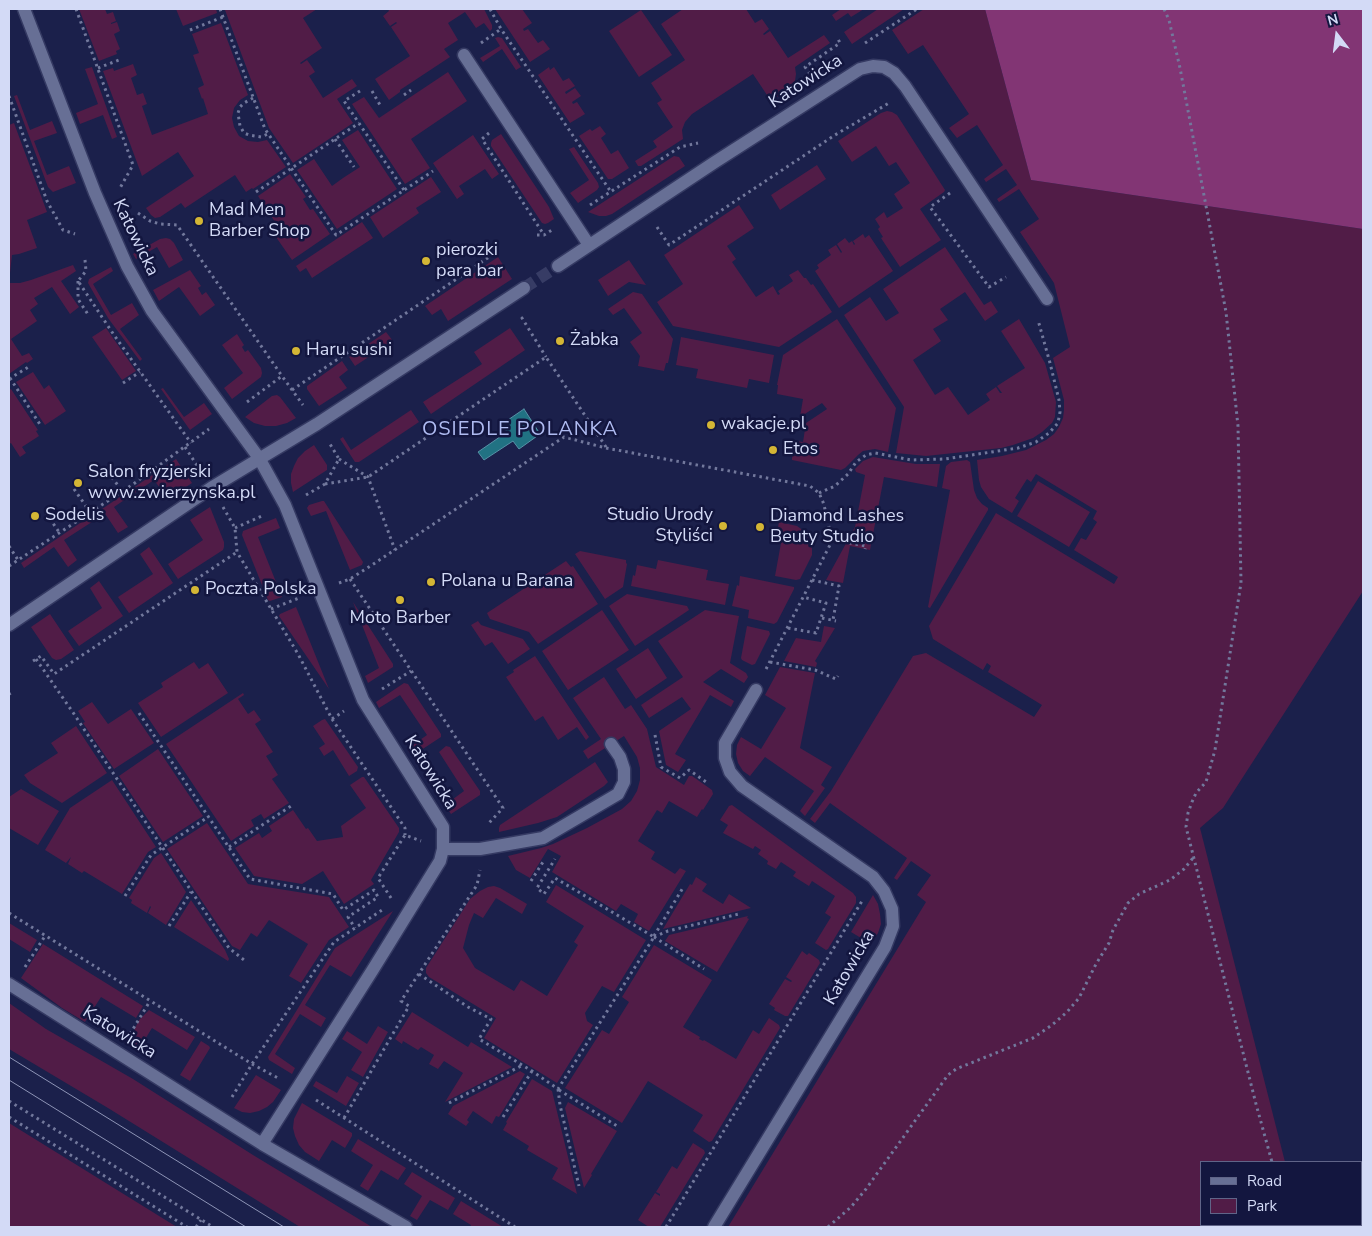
<!DOCTYPE html>
<html>
<head>
<meta charset="utf-8">
<style>
  body { margin:0 }
  #map { position:relative; width:1372px; height:1236px; overflow:hidden; background:#1b204b; font-family:"Nunito Sans",sans-serif }
  canvas { display:block }
  .frame { position:absolute; inset:0; border:10px solid #d3daf6; pointer-events:none }
  .legend { position:absolute; left:1200px; top:1161px; width:162px; height:65px; box-sizing:border-box; background:#13163f; border:1px solid #606488; margin:0; padding:6px 9px; list-style:none; font-size:15px; color:#d3daf6 }
  .legend li { display:flex; align-items:center; gap:10px; height:25px }
  .legend b { width:25px; border:1px solid #606488 }
  .north { position:absolute; left:1312px; top:10px; width:50px; height:50px; -webkit-text-stroke:4px #13163f; paint-order:stroke; rotate:345deg; font-size:14px; font-weight:700; line-height:20px; text-align:center; color:#d3daf6 }
  .north::after { content:''; display:block; margin:auto; width:18px; height:22px; background:#d3daf6; clip-path:polygon(50% 0,100% 100%,50% 72%,0 100%) }
</style>
</head>
<body>
<div id="map">
<canvas width="1372" height="1236"></canvas>
<div class="frame"></div>
<ul class="legend">
<li><b style="height:6px;background:#676f95"></b>Road</li>
<li><b style="height:14px;background:#511c47"></b>Park</li>
</ul>
<div class="north">N</div>
</div>
<script>
const context = document.querySelector('canvas').getContext('2d');
context.lineJoin = 'round';
function fill(path, color) { context.fillStyle = color; context.fill(path, 'evenodd'); }
const poly = rows => new Path2D(rows.map(r => 'M' + r).join(''));
function trace(path, color, width, dash) { context.strokeStyle = color; context.lineWidth = width; context.lineCap = dash ? 'butt' : 'round'; context.setLineDash(dash || []); context.stroke(path); }
function drawText(font, color, halo, rows, align = 'center') {
  context.font = font + ' "Nunito Sans",sans-serif'; context.lineWidth = 5; context.setLineDash([]); context.textBaseline = 'middle'; context.strokeStyle = halo; context.fillStyle = color; for (const [text, x, y, turn = 0] of rows) {
    context.save(); context.translate(x, y); context.rotate((+turn || 0) * Math.PI / 180); context.textAlign = isNaN(turn) ? turn : align; if (halo) context.strokeText(text, 0, 0); context.fillText(text, 0, 0); context.restore();
  }
}
const green = poly([
  [79,9,105,9,107,14,113,12,116,21,111,23,111,24,117,22,120,31,114,34,120,49,116,51,117,54,99,61],
  [176,9,216,9,217,13,183,26],
  [228,9,317,9,303,18,322,48,300,63,301,64,307,60,312,67,315,72,309,76,323,98,352,79,357,86,337,99,353,123,293,163,269,128,225,10],
  [388,9,484,9,492,25,492,29,490,31,484,23,476,28,465,12,448,23,458,40,444,49,450,57,400,90,400,92,389,100,375,79,410,56,391,27,397,23,396,22,390,26,383,16,389,11],
  [495,9,522,9,532,23,523,29,524,31,528,29,538,43,543,40,550,49,530,62],
  [683,9,746,9,755,23,762,19,769,29,763,34,764,35,770,31,788,58,824,35,830,43,795,67,796,74,795,81,791,88,771,101,753,74,692,114,685,122,682,130,683,139,641,166,638,166,635,161,657,147,653,141,673,127,657,103,662,100,651,83,685,60,661,24],
  [841,9,864,9,851,17,848,13,836,21,832,15],
  [878,9,904,9,852,44,844,32],
  [924,9,985,9,1031,180,1363,229,1363,591,1223,808,1200,828,1285,1162,1201,1162,1201,1225,1300,1225,1301,1227,728,1227,926,902,917,895,931,875,911,861,897,880,894,878,907,858,830,803,815,823,810,819,831,791,913,656,926,653,1034,717,1042,705,988,672,991,666,987,663,983,670,933,639,929,626,996,513,1114,584,1118,577,1074,550,1081,538,1086,540,1097,522,1093,519,1097,511,1036,474,1031,482,1027,479,1015,498,1019,501,1012,513,989,499,981,487,979,480,977,460,1002,456,1026,450,1046,440,1054,434,1059,427,1063,418,1064,410,1064,400,1053,358,1070,347,1054,283,1020,232,1039,219,1019,189,999,202,997,199,1017,185,1006,169,986,182,984,179,1003,165,977,125,957,138,949,128,969,114,923,45,908,54,892,30],
  [641,10,672,55,639,77,609,31],
  [221,23,248,95,240,100,234,108,232,118,234,127,239,136,248,141,258,142,267,140,286,167,253,189,252,188,246,192,235,175,185,208,181,203,160,217,155,218,151,215,146,208,194,176,178,152,142,176,103,71,113,68,114,71,133,64,137,75,131,78,137,95,143,93,147,104,142,106,152,135,208,114,203,98,202,99,198,88,204,85,193,55,199,53,192,34],
  [498,37,502,38,521,67,516,70,502,49,483,62,480,58,500,46,495,38],
  [92,67,117,137,112,139,103,115,80,124,76,113,98,104,85,69],
  [549,67,550,70,554,67,563,81,569,78,575,86,565,92,566,94,575,88,581,96,572,102,573,104,577,102,585,114,570,123,538,75],
  [448,72,467,101,411,139,430,168,405,184,352,104,364,97,379,118],
  [17,95,30,130,52,121,57,133,34,141,47,175,69,166,76,183,53,192,48,187,14,96],
  [887,111,892,112,897,115,945,190,944,192,920,209,941,240,900,267,881,238,883,237,878,229,880,227,875,219,884,212,887,218,903,208,894,194,910,183,896,162,889,166,876,146,852,162,838,141,881,113],
  [14,123,47,212,27,220,37,248,19,254,12,255,9,282,9,125],
  [600,126,606,134,601,138,611,154,618,150,629,168,612,179,608,179,579,136,590,129,592,131],
  [358,130,397,189,337,229,297,170,314,159,332,186,343,178,360,167,342,140],
  [501,134,549,207,554,219,548,223,545,224,542,223,491,146,491,143,492,140],
  [473,135,499,174,492,179,485,169,459,186,464,194,457,199,433,163],
  [574,147,598,183,599,187,597,190,578,203,570,193,589,180,569,149],
  [674,156,679,157,685,166,612,214,606,216,599,216,588,212],
  [817,165,826,179,780,210,771,195],
  [290,174,306,197,303,199,310,210,313,209,330,234,292,260,269,227,275,222,258,196],
  [431,177,441,192,416,208,419,213,383,238,370,217],
  [739,205,754,228,727,246,736,259,732,262,756,297,773,286,778,295,780,294,778,291,793,281,789,275,798,270,804,278,806,278,811,285,813,284,832,312,779,347,673,326,657,302,683,284,664,255],
  [362,222,373,238,312,278,306,268,300,272,296,266],
  [863,234,865,238,869,235,893,271,839,308,815,271,819,268,817,265,831,255,828,250,836,245,841,253,842,252,837,244,845,238,849,243,852,241,854,245,855,244,853,241],
  [166,238,170,239,174,243,183,260,169,268,157,247,136,259,133,254,160,239],
  [945,247,984,305,991,301,998,312,985,321,965,292,940,309,948,320,933,329,941,341,913,360,935,395,948,387,968,415,990,400,986,394,996,387,1000,393,1002,393,997,386,1025,368,1001,331,1019,319,1045,363,1056,402,1055,417,1052,423,1042,432,1033,438,1013,445,1001,448,926,456,896,453,904,407,844,315,870,297,886,321,899,313,883,289],
  [498,257,512,279,448,321,441,309,432,315,425,306],
  [629,260,646,285,629,282,608,296,598,280],
  [73,265,76,271,61,281,79,307,70,314,52,287,34,298,38,304,30,310,37,321,11,339,22,356,29,353,33,359,27,363,26,362,9,374,9,283,20,283,31,280],
  [111,267,113,271,93,284,111,315,132,303,139,315,120,329,142,359,140,361,108,318,88,283,89,279],
  [190,270,201,286,198,288,202,295,206,292,215,305,200,316,179,287,159,301,153,290],
  [633,292,642,294,673,339,668,363,666,363,664,371,638,366,640,356,630,342,642,333,624,308,613,315,608,309],
  [837,319,896,408,888,452,875,449,863,451,858,455,845,468,841,470,792,460,792,458,795,441,803,442,806,423,827,409,822,403,800,417,803,399,777,394,778,385,777,385,783,355],
  [106,328,136,371,122,380,92,337],
  [510,328,525,350,431,414,423,402,482,364,474,352],
  [386,332,393,341,355,366,349,357],
  [237,334,244,345,242,347,245,352,248,350,261,368,262,373,261,377,232,399,224,388,243,373,222,345],
  [681,337,774,355,769,383,749,379,747,388,696,378,698,369,676,365],
  [342,361,348,370,339,377,347,388,319,406,307,389,307,386],
  [33,372,44,389,49,385,66,411,45,425,16,382],
  [163,388,184,417,204,403,212,414,190,430,161,389],
  [11,389,38,430,36,431,39,436,22,447,26,453,20,457,11,443,9,444,9,390],
  [277,395,280,397,296,418,287,423,276,426,265,426,254,423,245,417,272,396],
  [411,410,419,422,359,462,355,462,340,439,343,437,351,450],
  [314,445,327,465,327,470,293,492,291,483,291,474,294,466,298,458,305,451],
  [873,457,916,464,940,464,937,487,884,477,870,550,850,546,843,583,826,580,855,527,865,475,856,472,855,469,863,461],
  [176,459,192,483,168,499,154,480,114,507,128,527,118,533,102,509],
  [967,460,970,462,974,490,977,498,982,504,988,508,988,510,930,608,928,607,950,490,942,488,946,466,951,462],
  [1038,481,1090,512,1069,547,1017,516],
  [322,501,324,501,363,562,362,565,350,570,326,511,311,516,307,508,309,505],
  [210,507,224,542,224,547,223,550,178,579,168,564,203,540,190,520],
  [92,515,95,520,64,540,77,560,68,567,54,547,24,568,21,563],
  [276,518,280,528,258,537,282,597,270,601,268,600,242,535,243,531],
  [779,522,797,526,804,531,811,543,812,549,812,555,800,579,796,580,775,576,781,543,775,542],
  [149,547,173,583,129,613,118,597,153,574,140,554],
  [580,551,626,560,626,563,627,564,623,587,605,599,575,554],
  [658,560,708,570,706,580,729,584,725,605,631,586,633,575,635,576,637,565,656,569],
  [566,561,571,567,573,566,598,604,538,644,529,632,490,619,487,613],
  [740,576,794,587,794,589,777,622,774,624,748,618,749,610,732,606,737,585,739,586],
  [99,581,123,616,79,646,68,631,102,608,90,588],
  [627,594,687,606,689,610,635,646,609,606],
  [353,602,393,664,393,667,368,683,365,676,379,668],
  [296,607,329,689,279,616,280,614],
  [602,610,629,650,568,690,542,651],
  [705,610,739,616,730,663,746,673,748,677,744,683,721,669,703,682,734,701,731,707,710,695,675,754,686,760,678,772,666,765,659,731,691,709,682,697,649,718,641,705,683,677,658,641],
  [50,614,74,650,61,659,56,660,52,658,31,627],
  [478,621,481,625,523,639,530,649,508,664,492,642,485,646,471,625],
  [747,626,769,631,770,634,755,664,752,665,742,660,741,658],
  [824,626,835,628,815,661,817,663,816,667,784,661,796,638,821,642],
  [648,648,667,678,636,699,616,669],
  [535,656,589,737,586,740,577,727,558,740,543,716,535,721,506,677,514,672,513,670],
  [194,662,199,669,208,663,228,693,161,737,138,703,163,687,161,683],
  [780,667,815,673,800,748,832,767,821,785,825,788,805,816,800,811,814,791,765,757,750,776,743,771,738,763,736,754,737,745,741,737,761,749,786,708,765,695],
  [604,677,625,709,631,705,647,729,656,767,684,785,689,776,692,776,712,790,713,794,703,810,702,809,697,817,669,801,662,813,657,810,638,841,655,852,651,859,675,874,680,868,686,871,649,931,634,922,638,914,621,904,616,911,552,872,561,856,548,849,530,878,516,870,508,856,541,848,553,844,587,828,622,809,631,801,637,791,640,780,640,768,637,757,624,736,588,759,583,751,601,739,573,698],
  [404,683,408,684,441,734,441,737,412,756,407,749,427,735,400,695,379,708,376,702],
  [243,693,244,695,238,699,248,714,254,710,261,720,255,724,273,752,266,756,278,775,272,779,289,803,264,819,261,814,251,820,254,826,231,841,166,744],
  [92,702,108,724,131,709,154,743,114,769,83,723,85,722,78,711],
  [325,719,358,767,357,771,349,776,333,750,324,756,319,748,325,744,313,726,322,720],
  [76,726,107,773,62,803,30,783,24,775,58,753,51,743],
  [446,746,450,747,480,791,480,795,451,814,445,805,464,791,439,752],
  [158,749,203,816,163,842,119,776],
  [595,762,608,782,604,786,557,817,538,823,499,832,499,828,500,825],
  [362,777,364,777,399,828,399,832,371,880,374,884,344,904,323,871,302,884,254,876,235,848,259,833,262,838,272,831,269,826,293,810,306,829,308,828,317,841,343,837,341,826,366,808,350,785],
  [112,780,156,847,148,852,122,894,84,871,82,873,68,864,71,857,66,863,45,850,70,808],
  [21,789,59,811,38,845,9,828,9,797],
  [732,805,853,893,856,897,856,903,828,949,826,950,815,943,831,917,825,913,835,896,812,881,809,886,793,876,796,872,781,862,776,869,767,864,768,861,758,854,761,850,755,846,753,849,723,833,728,825,720,820,729,806],
  [207,823,248,884,329,897,349,927,329,940,301,983,289,976,308,944,269,920,257,937,251,933,240,950,232,946,167,849],
  [161,853,186,892,166,925,148,913,151,907,150,906,147,913,131,903,132,900,129,898,154,858],
  [696,877,707,884,702,891,723,904,729,894,751,908,663,929,690,884,692,885],
  [556,885,646,940,614,992,602,986,585,1013,587,1021,593,1025,557,1083,484,1038,496,1018,429,977,426,973,426,968,470,899,480,891,488,887,494,886,500,888,527,904,522,914,496,898,483,918,474,913,469,925,463,948,475,968,514,991,521,980,547,996,578,945,574,942,584,926,546,902],
  [873,895,878,904,880,914,881,924,878,933,871,944,851,932],
  [191,900,225,950,229,959,228,961,174,927],
  [393,911,351,977,330,965,305,1005,326,1018,321,1027,300,1014,275,1054,295,1068,292,1074,269,1060,268,1057,335,948],
  [748,916,747,918,749,919,717,972,665,941,669,935],
  [9,923,37,940,30,952,9,939],
  [43,944,143,1006,136,1018,101,997,85,1022,62,1008,21,978],
  [654,945,712,980,683,1027,700,1037,699,1039,703,1041,704,1040,736,1059,753,1030,759,1034,769,1018,779,1025,780,1028,712,1141,709,1142,693,1131,703,1115,648,1081,622,1123,565,1088,602,1030,609,1034,629,1002,622,997],
  [802,951,807,955,809,953,819,960,820,963,788,1016,785,1016,774,1010,775,1008,769,1004,785,979,791,982,792,981,786,977],
  [9,1003,46,1029,133,1079,253,1155,372,1227,300,1227,108,1108,9,1049],
  [149,1010,195,1037,187,1050,152,1028,139,1049,128,1043,139,1020],
  [412,1012,468,1047,471,1042,512,1067,445,1102,463,1073,444,1061,438,1069,429,1064,434,1055,421,1047,418,1050,403,1041,402,1044,395,1039],
  [378,1026,388,1032,363,1077,351,1070,362,1052,342,1039,347,1031,367,1044],
  [201,1041,209,1046,210,1048,190,1081,180,1075],
  [520,1071,525,1074,499,1117,496,1116,492,1124,473,1111,467,1120,469,1122,466,1126,448,1114,453,1106],
  [256,1075,281,1090,273,1102,267,1107,259,1111,250,1113,242,1112,234,1108],
  [347,1076,359,1083,346,1106,313,1086,316,1081,337,1093],
  [532,1079,552,1091,577,1194,552,1179,558,1168,527,1150,529,1146,503,1130,507,1123,506,1122],
  [568,1102,617,1131,591,1174,592,1175,584,1188,565,1108],
  [302,1103,352,1133,352,1136,345,1148,332,1140,319,1161,305,1152,299,1145,295,1136,293,1128,294,1119],
  [9,1123,172,1224,177,1227,9,1227],
  [358,1139,406,1168,398,1180,381,1170,368,1191,360,1186,373,1165,351,1151],
  [693,1143,704,1150,705,1153,660,1227,649,1227,638,1220,655,1193,660,1196,660,1194,656,1192,672,1166,677,1169],
  [412,1172,455,1198,448,1210,430,1200,417,1220,410,1216,422,1196,404,1184],
  [461,1201,503,1227,470,1227,471,1225,453,1214]
]);
const forest = poly([
  [985,9,1363,9,1363,229,1031,180]
]);
const water = poly([
  [524,409,540,434,519,449,513,441,484,460,478,452,507,432,502,424,524,409]
]);
const minorTunnel = poly([
  [524,288,558,266]
]);
const path = poly([
  [76,9,133,165,120,188],
  [220,9,265,129,336,235,433,171],
  [490,9,501,29,611,192],
  [1164,9,1169,20,1180,68,1226,312,1238,426,1241,583,1215,750,1206,782,1196,793,1192,802,1188,813,1186,827,1256,1104,1272,1162],
  [190,30,223,17],
  [481,43,501,29],
  [865,43,917,9],
  [98,68,119,60],
  [810,74,805,67,840,43,837,37],
  [360,91,344,101,404,190],
  [372,91,380,105],
  [404,95,411,90],
  [9,96,47,201,63,230,75,234],
  [253,98,244,103,240,107,238,113,240,126,244,133,249,135,261,137,268,134],
  [489,133,482,139,544,235],
  [335,139,354,167],
  [256,192,359,123],
  [950,193,930,207,989,287,1006,277],
  [590,205,680,147,698,143],
  [138,213,150,221,160,224,177,225,282,376],
  [657,227,669,245,835,135,889,103],
  [537,235,544,235,552,230],
  [85,260,86,271,78,281,114,335,191,443],
  [78,281,78,299,89,316],
  [523,318,522,318,546,357],
  [10,378,41,426],
  [9,379,30,366],
  [123,383,140,372],
  [292,390,498,251],
  [247,402,282,376,303,405],
  [185,447,200,470],
  [339,459,368,477,395,550],
  [108,472,122,491],
  [325,484,368,477,546,357,606,447],
  [74,489,90,512],
  [819,493,835,486,848,474,856,462,866,455,875,453,911,460,945,459,1018,448,1036,442,1049,433,1058,423,1060,412,1059,400,1050,363,1038,320],
  [306,495,325,484,339,459,330,444],
  [223,507,235,528,237,552,298,654,332,719,405,828,405,835],
  [46,513,59,532],
  [235,528,264,515],
  [830,539,866,546,865,549],
  [9,546,18,560],
  [9,566,132,485,209,429],
  [350,579,503,808,488,824],
  [812,580,839,586,833,620],
  [339,583,350,579,372,565,564,437,606,448,810,486,819,493,823,502,828,520,830,536,830,545,765,671],
  [271,609,299,598],
  [822,618,836,621],
  [788,628,816,633,826,603,803,597],
  [36,659,74,714,229,948,244,960],
  [33,661,41,656,54,674,237,552],
  [770,662,815,670,836,679,838,676],
  [382,689,411,671],
  [9,693,11,697,9,698],
  [139,713,250,879,333,894,343,910,374,890,378,897,348,917,355,928],
  [332,719,344,711],
  [655,735,661,767,680,778,689,770,709,784],
  [229,847,291,806],
  [531,881,543,862],
  [125,896,151,855,208,817],
  [391,898,378,878,405,835,421,841],
  [9,913,252,1064,278,1078],
  [169,926,191,892],
  [654,936,684,886],
  [654,937,668,931,739,914],
  [654,937,704,969],
  [25,967,45,936],
  [419,974,468,1007,491,1019,479,1039,532,1071,558,1089,654,937,555,878,544,894,537,888,555,859],
  [130,1034,150,1001],
  [558,1089,560,1105,579,1186],
  [559,1090,617,1126],
  [232,1097,252,1064,334,942,382,910],
  [316,1100,515,1227],
  [9,1101,213,1227],
  [449,1103,521,1066],
  [9,1117,187,1227],
  [503,1117,532,1071],
  [344,1118,409,1006,401,1001,477,885,480,870],
  [1289,1225,1290,1227],
  [196,1227,201,1220],
  [666,1227,862,901],
  [828,1227,851,1207,866,1189,948,1075,956,1069,1033,1038,1052,1025,1067,1012,1079,998,1096,964,1109,943,1113,930,1128,903,1139,894,1170,880,1184,869,1193,858]
]);
const minor = poly([
  [24,9,95,193,127,266,152,311,259,458,285,505,363,700,443,827,443,849,440,861,372,971,262,1144],
  [464,55,589,245],
  [558,266,715,162,860,69,873,66,884,67,894,73,905,86,1047,299],
  [9,625,211,488,317,424,524,288],
  [443,849,480,849,543,838,618,794,624,782,624,769,620,757,611,744],
  [9,984,262,1144,406,1227],
  [714,1227,885,947,893,926,892,909,884,891,873,877,742,786,730,772,725,758,725,743,756,690]
]);
const tram = poly([
  [9,1057,284,1227],
  [9,1080,246,1227]
]);
const markers = [
  [199,221,5,"#d4b635"],
  [426,261,5,"#d4b635"],
  [560,341,5,"#d4b635"],
  [296,351,5,"#d4b635"],
  [711,425,5,"#d4b635"],
  [773,450,5,"#d4b635"],
  [78,483,5,"#d4b635"],
  [35,516,5,"#d4b635"],
  [723,526,5,"#d4b635"],
  [760,527,5,"#d4b635"],
  [431,582,5,"#d4b635"],
  [195,590,5,"#d4b635"],
  [400,600,5,"#d4b635"]
];
const streetNames = [
  ["Katowicka",806,82,-33],
  ["Katowicka",135,238,64],
  ["Katowicka",430,773,58],
  ["Katowicka",850,968,-60],
  ["Katowicka",119,1033,32]
];
const poiNames = [
  ["Mad Men",209,211],
  ["Barber Shop",209,232],
  ["pierozki",436,251],
  ["para bar",436,272],
  ["Żabka",570,341],
  ["Haru sushi",306,351],
  ["wakacje.pl",721,425],
  ["Etos",783,450],
  ["Salon fryzjerski",88,473],
  ["www.zwierzynska.pl",88,494],
  ["Sodelis",45,516],
  ["Studio Urody",713,516,"right"],
  ["Styliści",713,537,"right"],
  ["Diamond Lashes",770,517],
  ["Beuty Studio",770,538],
  ["Polana u Barana",441,582],
  ["Poczta Polska",205,590],
  ["Moto Barber",400,619,"center"]
];
const quarterNames = [
  ["OSIEDLE POLANKA",520,430]
];
fill(green, '#511c47');
fill(forest, '#823574');
fill(water, '#217283');
trace(water, '#5691a6', 1);
trace(minorTunnel, '#373c65', 12, [12, 6]);
trace(minor, '#353a63', 15);
trace(path, '#72789c', 3, [2.5, 4]);
trace(minor, '#676f95', 12);
trace(tram, '#8e94b6', 1);
for (const [x, y, r, color] of markers) { const dot = new Path2D(); dot.arc(x, y, r, 0, 2 * Math.PI); context.fillStyle = color; context.fill(dot); trace(dot, '#13163f', 2); }
drawText('18px', '#d3daf6', '#13163f', streetNames);
drawText('18px', '#d3daf6', '#13163f', poiNames, 'left');
context.letterSpacing = '1px';
drawText('20px', '#afbbf1', '#13163f', quarterNames);
context.letterSpacing = '0px';
</script>
</body>
</html>
